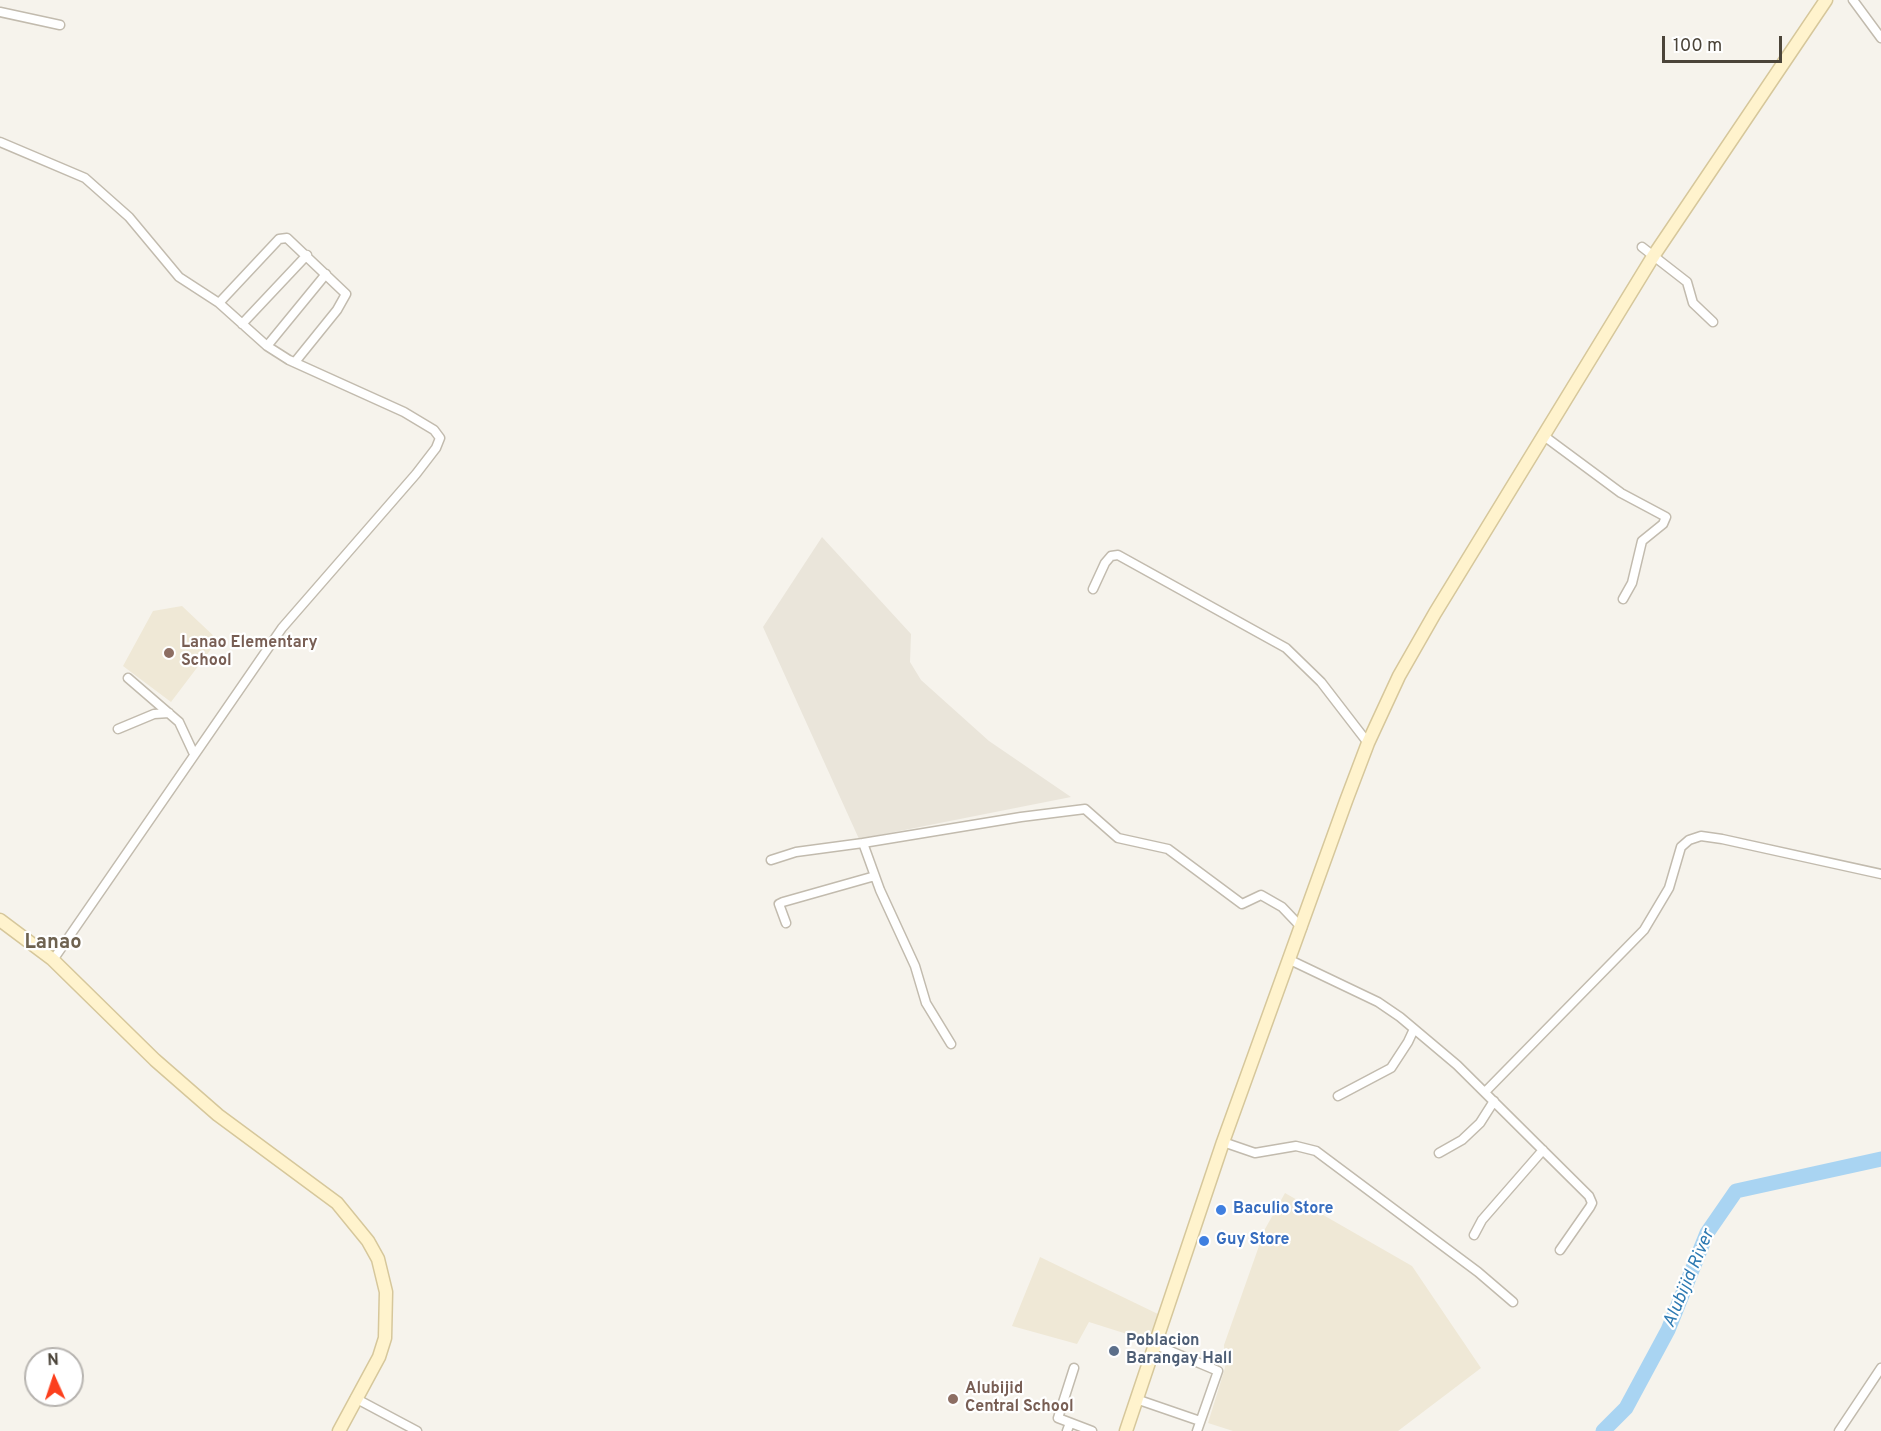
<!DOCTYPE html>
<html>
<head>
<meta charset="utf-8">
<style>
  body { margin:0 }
  #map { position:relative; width:1881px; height:1431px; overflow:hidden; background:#f6f3ec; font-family:Overpass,sans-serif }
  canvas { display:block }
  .north { position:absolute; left:24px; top:1347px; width:60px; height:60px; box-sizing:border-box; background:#fff; border:2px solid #b7b4b0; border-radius:50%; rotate:357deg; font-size:16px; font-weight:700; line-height:24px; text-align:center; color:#4b4439 }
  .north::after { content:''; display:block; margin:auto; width:21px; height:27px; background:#fc3f1d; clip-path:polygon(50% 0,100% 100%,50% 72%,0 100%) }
  .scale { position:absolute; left:1662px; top:36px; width:120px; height:27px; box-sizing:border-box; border:3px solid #4b4439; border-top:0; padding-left:8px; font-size:18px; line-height:21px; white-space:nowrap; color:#4b4439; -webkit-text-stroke:4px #fff; paint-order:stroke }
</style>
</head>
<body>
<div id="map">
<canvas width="1881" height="1431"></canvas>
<div class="north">N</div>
<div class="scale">100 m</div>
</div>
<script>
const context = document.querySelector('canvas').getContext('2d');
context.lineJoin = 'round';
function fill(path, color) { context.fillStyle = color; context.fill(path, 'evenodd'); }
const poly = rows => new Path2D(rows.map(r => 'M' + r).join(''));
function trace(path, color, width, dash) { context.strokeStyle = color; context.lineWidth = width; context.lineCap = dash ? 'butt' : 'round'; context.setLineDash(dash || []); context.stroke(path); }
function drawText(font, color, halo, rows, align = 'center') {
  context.font = font + ' Overpass,sans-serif'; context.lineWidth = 4.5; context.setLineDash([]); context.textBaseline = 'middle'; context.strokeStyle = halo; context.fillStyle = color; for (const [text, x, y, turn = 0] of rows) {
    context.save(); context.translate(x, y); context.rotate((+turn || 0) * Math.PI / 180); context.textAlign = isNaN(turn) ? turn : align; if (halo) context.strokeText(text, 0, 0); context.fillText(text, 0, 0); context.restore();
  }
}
const residential = poly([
  [822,537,911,634,910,662,921,680,989,741,1071,797,859,839,763,627]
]);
const education = poly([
  [182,606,218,640,171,702,123,666,153,611],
  [1285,1193,1412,1266,1481,1368,1398,1431,1233,1431,1208,1423,1225,1368,1224,1345,1265,1229],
  [1040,1257,1160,1315,1149,1341,1089,1322,1077,1344,1012,1326]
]);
const river = poly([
  [1603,1431,1626,1408,1668,1330,1707,1233,1736,1191,1881,1159]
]);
const street = poly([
  [1853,0,1881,38],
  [0,12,60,25],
  [0,142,85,178,129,217,179,277,219,303,267,346,289,360,404,412,434,430,440,438,436,448,416,474,282,628,53,960],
  [1642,247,1687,282,1693,303,1713,322],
  [219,303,279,239,287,238,346,294,337,310,295,362],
  [242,324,307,255],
  [267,346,326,274],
  [1544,436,1621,493,1666,517,1663,524,1642,541,1632,583,1623,599],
  [1093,589,1105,563,1111,556,1118,555,1286,648,1321,682,1368,743],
  [128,678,179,722,193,752],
  [118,729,154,714,169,713],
  [771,860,796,852,863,843],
  [786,923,779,904,783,902,875,876],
  [1290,960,1378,1002,1400,1017,1457,1065,1589,1196,1592,1203,1590,1207,1560,1250],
  [951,1044,926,1003,915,966,880,890,863,843,1021,817,1085,809,1118,838,1168,849,1242,904,1261,895,1282,907,1302,928],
  [1485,1092,1644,930,1669,888,1681,847,1689,840,1701,836,1722,839,1881,874],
  [1338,1096,1391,1068,1408,1042,1414,1029],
  [1223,1142,1255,1153,1296,1146,1316,1151,1478,1272,1513,1302],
  [1439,1153,1462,1140,1480,1123,1494,1101],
  [1474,1235,1482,1220,1543,1150],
  [1156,1345,1218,1371,1197,1431],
  [1074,1368,1058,1418,1092,1431],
  [355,1398,417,1431],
  [1136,1399,1200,1421],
  [1067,1431,1070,1423],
  [1839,1431,1881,1368]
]);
const secondary = poly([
  [0,920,52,959,155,1060,218,1115,337,1203,368,1241,378,1259,386,1292,385,1338,379,1357,339,1431],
  [1126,1431,1223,1142,1346,801,1368,743,1399,676,1435,613,1654,255,1826,0]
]);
const markers = [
  [169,653,6,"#8d6e63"],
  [1221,1210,6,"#3f7fe0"],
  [1204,1241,6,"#3f7fe0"],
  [1114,1351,6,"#5c6f8a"],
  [953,1399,6,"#8d6e63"]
];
const educationNames = [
  ["Lanao Elementary",181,644],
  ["School",181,662],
  ["Alubijid",965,1390],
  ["Central School",965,1408]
];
const shopNames = [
  ["Baculio Store",1233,1210],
  ["Guy Store",1216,1241]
];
const serviceNames = [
  ["Poblacion",1126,1342],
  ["Barangay Hall",1126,1360]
];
const waterNames = [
  ["Alubijid River",1690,1279,-67]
];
const quarterNames = [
  ["Lanao",53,944]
];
fill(residential, '#eae5da');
fill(education, '#efe8d6');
trace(river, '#a9d4f2', 15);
trace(street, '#c2bbae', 11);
trace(secondary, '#d6c79b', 15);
trace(street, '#fff', 8);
trace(secondary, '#fff3cd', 12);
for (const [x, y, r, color] of markers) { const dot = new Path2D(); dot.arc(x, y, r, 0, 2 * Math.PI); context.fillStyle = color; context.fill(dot); trace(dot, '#fff', 2); }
drawText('bold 16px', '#785e54', '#fff', educationNames, 'left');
drawText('bold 16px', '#366cbe', '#fff', shopNames, 'left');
drawText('bold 16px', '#4e5e75', '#fff', serviceNames, 'left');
drawText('italic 18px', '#2e7ab2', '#fff', waterNames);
drawText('bold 20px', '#6e6250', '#fff', quarterNames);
</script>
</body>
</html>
